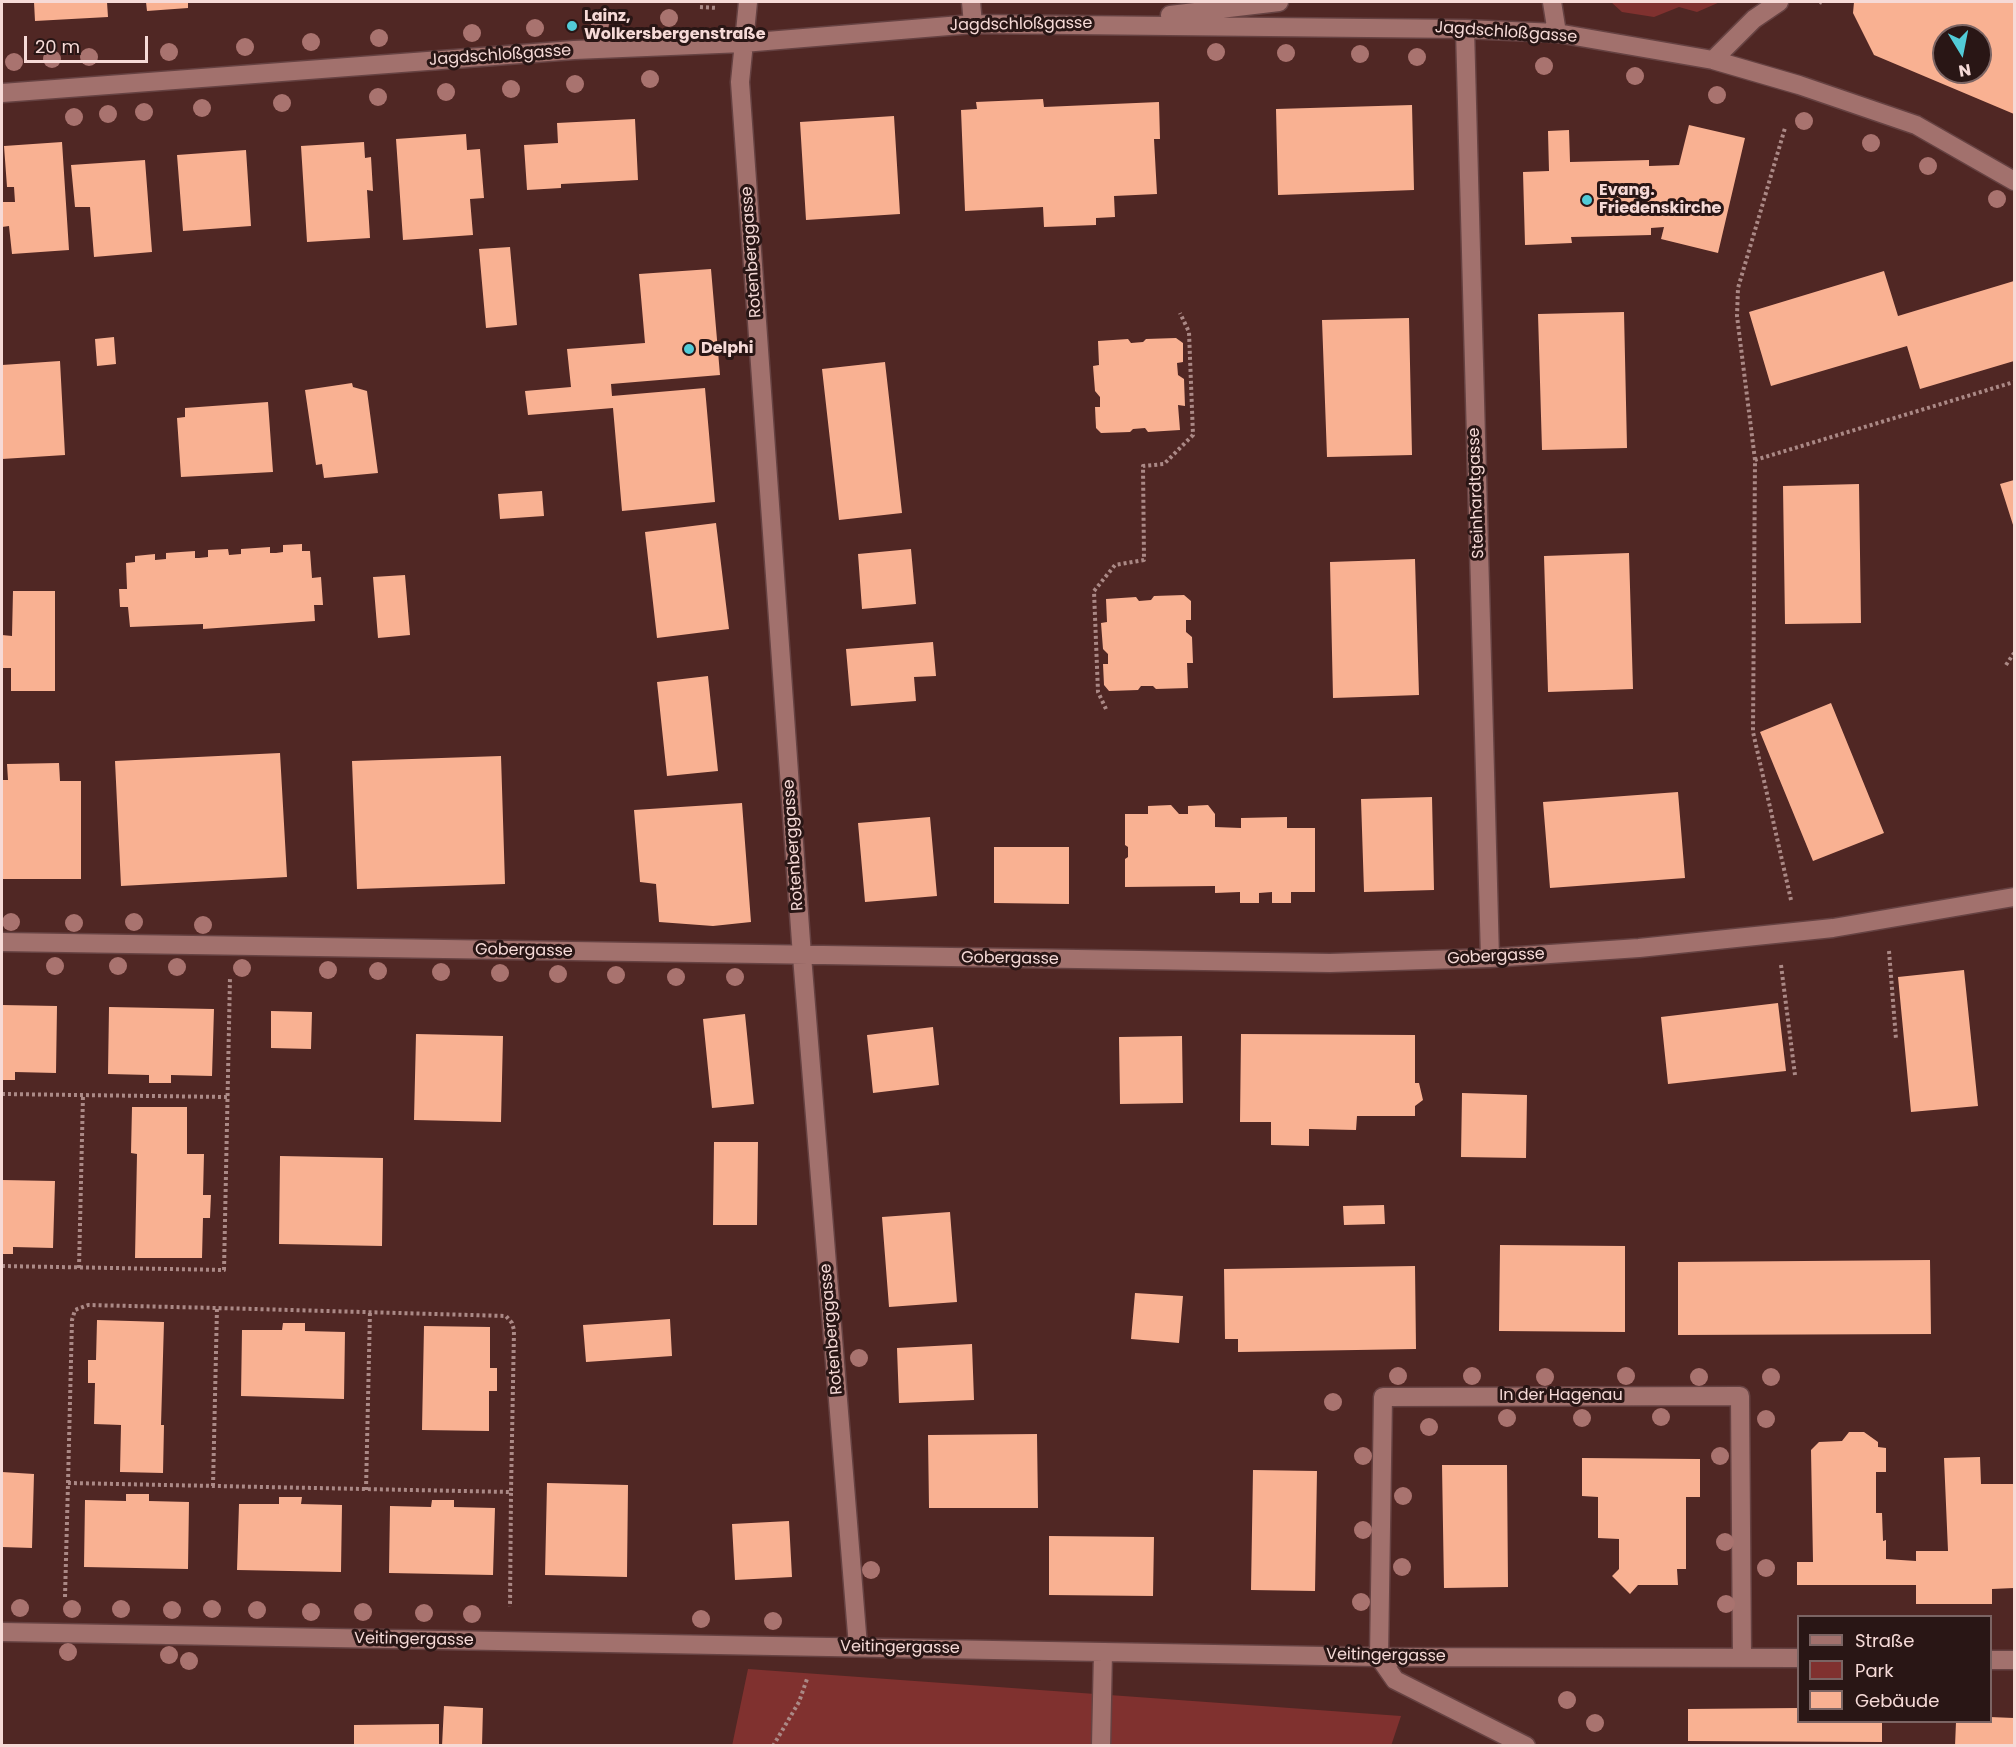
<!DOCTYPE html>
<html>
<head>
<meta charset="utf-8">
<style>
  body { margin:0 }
  #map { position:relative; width:2016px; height:1747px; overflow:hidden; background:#502724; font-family:Poppins,sans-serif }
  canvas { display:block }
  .frame { position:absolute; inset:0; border:3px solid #f6dad7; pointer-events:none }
  .legend { position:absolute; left:1797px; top:1615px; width:195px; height:108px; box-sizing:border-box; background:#291615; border:2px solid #7b6463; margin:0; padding:8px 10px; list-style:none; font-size:18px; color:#f6dad7 }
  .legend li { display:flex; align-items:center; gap:12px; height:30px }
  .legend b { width:30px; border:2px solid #7b6463 }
  .north { position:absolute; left:1932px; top:24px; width:60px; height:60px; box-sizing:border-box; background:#291615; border:2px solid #7b6463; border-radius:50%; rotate:170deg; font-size:16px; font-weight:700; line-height:24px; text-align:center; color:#f6dad7 }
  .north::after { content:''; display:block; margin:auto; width:21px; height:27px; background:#52cbd7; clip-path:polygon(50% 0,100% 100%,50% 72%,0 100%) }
  .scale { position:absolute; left:24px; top:36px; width:124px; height:27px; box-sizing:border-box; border:3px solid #f6dad7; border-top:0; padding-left:8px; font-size:18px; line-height:21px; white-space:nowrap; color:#f6dad7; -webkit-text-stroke:4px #291615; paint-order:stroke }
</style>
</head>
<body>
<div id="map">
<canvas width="2016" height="1747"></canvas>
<div class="frame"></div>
<ul class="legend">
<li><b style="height:8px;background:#a2716d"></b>Straße</li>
<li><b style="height:16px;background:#80312f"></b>Park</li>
<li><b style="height:16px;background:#f9b192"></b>Gebäude</li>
</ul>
<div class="north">N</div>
<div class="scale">20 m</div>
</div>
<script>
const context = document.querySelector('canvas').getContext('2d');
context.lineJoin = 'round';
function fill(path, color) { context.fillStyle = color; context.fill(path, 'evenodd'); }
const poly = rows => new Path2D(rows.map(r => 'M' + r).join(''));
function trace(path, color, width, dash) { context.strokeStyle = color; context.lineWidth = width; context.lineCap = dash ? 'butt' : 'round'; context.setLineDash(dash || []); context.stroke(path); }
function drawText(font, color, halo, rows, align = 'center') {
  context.font = font + ' Poppins,sans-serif'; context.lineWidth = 6; context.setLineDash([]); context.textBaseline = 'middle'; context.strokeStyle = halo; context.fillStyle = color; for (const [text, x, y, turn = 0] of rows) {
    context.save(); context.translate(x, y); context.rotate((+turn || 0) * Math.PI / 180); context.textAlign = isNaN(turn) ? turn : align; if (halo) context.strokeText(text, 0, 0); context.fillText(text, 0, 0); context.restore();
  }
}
const green = poly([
  [1611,2,1720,2,1697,12,1679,7,1654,17,1622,12],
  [748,1669,1401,1716,1391,1746,732,1746]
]);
const building = poly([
  [34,2,107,2,108,17,35,21],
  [146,2,188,2,188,8,147,11],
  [1854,2,2014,2,2014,114,1874,55,1853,13],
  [1944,36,1980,36,1980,72,1944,72],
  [1043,99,1044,107,1159,102,1160,139,1154,139,1157,194,1114,196,1115,217,1096,218,1096,225,1044,227,1043,207,965,211,961,110,977,109,976,102],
  [1412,105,1414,190,1278,195,1276,109],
  [894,116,900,214,806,220,800,122],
  [635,119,638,180,561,184,561,188,527,190,524,145,558,143,557,123],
  [1689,125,1745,138,1718,253,1661,239,1664,227,1651,228,1651,235,1571,237,1572,243,1525,245,1523,172,1549,171,1548,131,1569,130,1570,162,1649,160,1649,166,1679,165],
  [466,134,467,150,480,149,484,198,470,199,473,235,403,240,396,139],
  [62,142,69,250,12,254,9,226,2,227,2,202,15,202,14,187,7,187,4,146],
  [364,142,365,158,371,157,373,191,367,190,370,238,307,242,301,146],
  [246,150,251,226,183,231,177,155],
  [145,160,152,252,94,257,90,207,75,207,71,165],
  [510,247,517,325,486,328,479,249],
  [711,269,720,375,611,384,612,396,705,388,715,502,622,511,613,408,528,415,525,391,571,387,567,349,645,343,639,274],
  [1884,271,1898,316,2014,281,2014,361,1920,389,1907,346,1771,386,1749,312],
  [1624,312,1627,448,1542,450,1538,314],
  [1409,318,1412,455,1327,457,1322,320],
  [114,337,116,364,97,366,95,339],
  [1176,338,1183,343,1183,362,1177,363,1178,375,1184,379,1185,406,1178,405,1180,430,1148,432,1145,428,1133,429,1130,432,1101,433,1096,428,1095,407,1100,407,1100,397,1095,391,1093,366,1099,365,1098,341,1128,339,1131,343,1143,342,1146,339],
  [60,361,65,455,2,459,2,365],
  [885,362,902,513,839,520,822,369],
  [352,383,353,387,367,391,378,473,324,478,322,464,316,465,305,390],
  [268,402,273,472,181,477,177,418,185,417,185,408],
  [2014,480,2014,528,2000,484],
  [1859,484,1861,623,1785,624,1783,486],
  [542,491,544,516,500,519,498,494],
  [716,523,729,629,657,638,645,532],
  [302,544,302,551,310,551,312,578,321,577,323,605,314,605,315,621,203,629,203,624,130,627,128,607,120,607,119,589,127,589,126,563,135,562,135,556,155,554,155,560,166,559,166,553,195,551,195,558,199,558,208,557,208,550,228,549,229,555,241,554,241,549,270,547,270,553,276,553,283,552,283,545],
  [911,549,916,604,862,609,858,554],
  [1629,553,1633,689,1548,692,1544,556],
  [1415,559,1419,695,1333,698,1330,562],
  [405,575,410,635,378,638,373,577],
  [13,591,55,591,55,691,11,691,11,668,2,668,2,635,12,636],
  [1184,595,1191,601,1191,620,1186,620,1186,632,1192,637,1193,663,1187,663,1188,688,1156,689,1153,686,1141,686,1138,690,1109,691,1104,685,1103,664,1108,664,1108,654,1103,649,1101,623,1107,622,1106,599,1136,597,1139,601,1151,600,1154,596],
  [933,642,936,676,914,677,916,701,851,706,846,649],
  [708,676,718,771,667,776,657,682],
  [1831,703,1884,833,1813,861,1760,732],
  [280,753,287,877,121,886,115,761],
  [501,756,505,884,357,889,352,761],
  [59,763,60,781,81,781,81,879,2,879,2,780,8,780,7,764],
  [1678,792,1685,878,1550,888,1543,802],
  [1432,797,1434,890,1364,892,1361,799],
  [742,803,751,922,713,926,659,922,656,884,640,882,634,810],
  [1171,805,1179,814,1188,814,1188,806,1208,805,1215,814,1215,827,1241,828,1241,818,1287,817,1287,828,1315,828,1315,892,1291,892,1291,903,1272,903,1272,892,1259,893,1259,903,1240,903,1240,892,1215,893,1215,886,1125,887,1125,859,1128,857,1128,847,1125,845,1125,814,1148,814,1148,806],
  [930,817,937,896,865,902,858,823],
  [994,847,1069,847,1069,904,994,903],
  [1964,970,1978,1106,1911,1112,1898,977],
  [1778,1003,1786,1071,1668,1084,1661,1017],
  [2,1005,57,1006,56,1073,15,1072,15,1080,2,1080],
  [109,1007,214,1009,212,1076,171,1075,171,1083,149,1083,149,1075,108,1074],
  [271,1011,312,1012,311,1049,271,1048],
  [745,1014,754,1104,712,1108,703,1019],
  [933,1027,939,1085,873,1093,867,1035],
  [416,1034,503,1036,501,1122,414,1120],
  [1241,1034,1415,1035,1415,1083,1419,1083,1423,1100,1415,1106,1415,1116,1357,1116,1356,1130,1309,1129,1309,1146,1271,1145,1271,1122,1240,1122],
  [1182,1036,1183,1103,1120,1104,1119,1037],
  [1462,1093,1527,1095,1526,1158,1461,1157],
  [132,1107,187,1107,187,1154,204,1154,203,1195,211,1195,210,1218,203,1218,202,1258,135,1258,137,1154,131,1153],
  [714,1142,758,1142,757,1225,713,1225],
  [280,1156,383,1158,382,1246,279,1244],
  [2,1180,55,1181,53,1248,13,1247,13,1254,2,1254],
  [1384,1205,1385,1224,1344,1225,1343,1206],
  [950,1212,957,1302,889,1307,882,1217],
  [1500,1245,1625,1246,1625,1332,1499,1331],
  [1930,1260,1931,1334,1678,1335,1678,1262],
  [1415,1266,1416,1349,1238,1352,1238,1339,1225,1339,1224,1269],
  [1135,1293,1183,1296,1179,1343,1131,1339],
  [670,1319,672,1356,586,1362,583,1325],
  [97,1320,164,1322,161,1425,164,1425,163,1473,120,1472,121,1425,94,1424,95,1383,88,1383,88,1360,96,1360],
  [283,1323,305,1323,305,1331,345,1332,344,1399,241,1396,242,1330,282,1330],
  [424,1326,490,1327,490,1368,497,1368,497,1391,489,1391,489,1431,422,1430],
  [972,1344,974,1400,899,1403,897,1348],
  [1849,1432,1864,1432,1878,1442,1878,1447,1886,1448,1886,1472,1876,1472,1876,1513,1882,1513,1883,1541,1886,1540,1886,1559,1916,1561,1916,1551,1948,1551,1944,1458,1980,1457,1981,1484,2014,1484,2014,1588,1992,1589,1992,1604,1916,1604,1916,1585,1797,1585,1797,1562,1813,1562,1811,1450,1819,1442,1842,1441],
  [1037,1434,1038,1508,929,1508,928,1435],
  [1582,1458,1700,1459,1700,1497,1686,1497,1686,1569,1677,1569,1678,1585,1638,1585,1630,1594,1612,1576,1619,1569,1619,1539,1598,1538,1598,1497,1582,1496],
  [1442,1465,1507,1465,1508,1587,1444,1588],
  [1253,1470,1317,1471,1315,1591,1251,1590],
  [2,1472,34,1474,32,1548,2,1547],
  [547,1483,628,1485,627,1577,545,1575],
  [126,1494,149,1494,149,1501,189,1502,188,1569,84,1567,85,1500,126,1501],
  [279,1497,302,1497,301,1504,342,1505,341,1572,237,1570,239,1504,279,1504],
  [432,1500,454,1500,454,1507,495,1508,493,1575,389,1573,390,1506,431,1507],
  [789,1521,792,1577,735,1580,732,1524],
  [1049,1536,1154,1537,1153,1596,1049,1595],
  [444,1706,483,1708,482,1746,442,1746],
  [1798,1708,1798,1722,1882,1722,1882,1742,1688,1741,1688,1709],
  [1990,1717,2014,1718,2014,1746,1955,1746,1956,1722,1990,1722],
  [439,1724,439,1746,354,1746,354,1725]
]);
const path = poly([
  [1820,2,1822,3],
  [700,7,718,8],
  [1755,460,1737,316,1738,288,1785,128],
  [2006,665,2014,653],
  [1106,709,1098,692,1094,591,1115,565,1144,560,1143,466,1164,464,1193,435,1189,332,1180,313],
  [1791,900,1753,732,1755,460,2014,382],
  [1889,951,1896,1039],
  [1781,965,1795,1075],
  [2,1094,227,1097],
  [2,1266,224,1270,230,977],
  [79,1268,83,1095],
  [68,1483,72,1320,75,1310,88,1305,217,1308,506,1316,512,1323,514,1330,511,1492],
  [213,1486,217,1308],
  [366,1490,370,1311],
  [65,1597,68,1483,511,1492,510,1607],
  [773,1746,799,1702,807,1679]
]);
const minor = poly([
  [748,2,740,82,802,956,858,1646],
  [971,2,973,24],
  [1552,2,1557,33],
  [1170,15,1279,2],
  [1465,29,1490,958],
  [1713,60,1754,19,1779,2],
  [2,93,574,50,743,43,973,24,1465,29,1557,33,1713,60,1799,85,1916,125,2014,181],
  [2,942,1330,963,1490,958,1639,948,1833,928,2014,897],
  [2,1632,1379,1657,1798,1658],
  [1990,1660,2014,1660],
  [1101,1746,1103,1652],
  [1526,1746,1395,1680,1379,1657,1383,1397,1740,1396,1742,1657]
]);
const trees = [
  [669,18],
  [600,24],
  [535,28],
  [472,33],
  [379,38],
  [311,42],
  [245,47],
  [169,52],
  [1216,52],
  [1286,53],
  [1360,54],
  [89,57],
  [1417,57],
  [52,59],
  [14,62],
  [1544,66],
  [1635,76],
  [650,79],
  [575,84],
  [511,89],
  [446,92],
  [1717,95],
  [378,97],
  [282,103],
  [202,108],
  [144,112],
  [108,114],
  [74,117],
  [1804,121],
  [1871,143],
  [1928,166],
  [1997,199],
  [11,922],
  [134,922],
  [74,923],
  [203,925],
  [55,966],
  [118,966],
  [177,967],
  [242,968],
  [328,970],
  [378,971],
  [441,972],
  [500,973],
  [558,974],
  [616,975],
  [676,977],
  [735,977],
  [859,1358],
  [1398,1376],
  [1472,1376],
  [1626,1376],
  [1545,1377],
  [1699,1377],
  [1771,1377],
  [1333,1402],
  [1661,1417],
  [1507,1418],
  [1582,1418],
  [1766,1419],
  [1429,1427],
  [1363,1456],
  [1720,1456],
  [1403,1496],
  [1363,1530],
  [1725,1542],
  [1402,1567],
  [1766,1568],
  [871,1570],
  [1361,1602],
  [1726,1604],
  [20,1608],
  [72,1609],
  [121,1609],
  [212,1609],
  [172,1610],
  [257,1610],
  [311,1612],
  [363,1612],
  [424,1613],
  [472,1614],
  [701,1619],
  [773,1621],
  [68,1652],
  [169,1655],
  [189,1661],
  [1567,1700],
  [1595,1723]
];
const markers = [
  [572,26,6,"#52cbd7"],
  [1587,200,6,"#52cbd7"],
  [689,349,6,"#52cbd7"]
];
const poiNames = [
  ["Lainz,",584,17],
  ["Wolkersbergenstraße",584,35],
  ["Evang.",1599,191],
  ["Friedenskirche",1599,209],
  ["Delphi",701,349]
];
const streetNames = [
  ["Jagdschloßgasse",1021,25,-1],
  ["Jagdschloßgasse",1506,33,4],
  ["Jagdschloßgasse",500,56,-4],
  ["Rotenberggasse",752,252,-94],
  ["Steinhardtgasse",1477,493,-92],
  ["Rotenberggasse",794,845,-94],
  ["Gobergasse",524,951,1],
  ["Gobergasse",1496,957,-3],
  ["Gobergasse",1010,959,1],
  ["Rotenberggasse",832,1329,-95],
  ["In der Hagenau",1561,1396],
  ["Veitingergasse",414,1640,1],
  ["Veitingergasse",900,1648,1],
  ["Veitingergasse",1386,1656,1]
];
fill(green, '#80312f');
fill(building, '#f9b192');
trace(minor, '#664242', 21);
trace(path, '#ab8986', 4, [3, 3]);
trace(minor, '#a2716d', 18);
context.fillStyle = '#a9736f';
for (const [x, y] of trees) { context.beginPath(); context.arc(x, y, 9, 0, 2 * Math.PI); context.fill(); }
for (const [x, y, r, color] of markers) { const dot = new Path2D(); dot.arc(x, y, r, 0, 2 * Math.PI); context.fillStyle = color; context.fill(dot); trace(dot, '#291615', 2); }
drawText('bold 16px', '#f6dad7', '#291615', poiNames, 'left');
drawText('16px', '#f6dad7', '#291615', streetNames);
</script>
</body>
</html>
